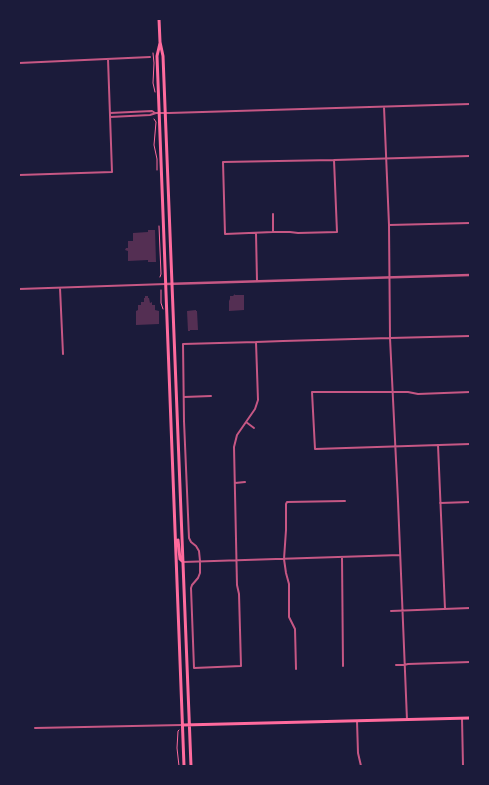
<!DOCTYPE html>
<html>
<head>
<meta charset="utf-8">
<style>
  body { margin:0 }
  #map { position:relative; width:489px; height:785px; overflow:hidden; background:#1b1b3a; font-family:Ubuntu,sans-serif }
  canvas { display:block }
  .frame { position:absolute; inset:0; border:20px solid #1b1b3a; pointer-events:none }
</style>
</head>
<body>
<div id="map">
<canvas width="489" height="785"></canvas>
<div class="frame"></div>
</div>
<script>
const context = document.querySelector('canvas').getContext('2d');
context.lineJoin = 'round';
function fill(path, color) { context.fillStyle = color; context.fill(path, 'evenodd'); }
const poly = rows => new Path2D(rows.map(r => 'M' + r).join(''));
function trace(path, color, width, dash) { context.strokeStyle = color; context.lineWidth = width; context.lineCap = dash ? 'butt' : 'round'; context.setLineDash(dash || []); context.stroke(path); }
const building = poly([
  [148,230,155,230,156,262,148,262,148,260,128,261,128,251,125,250,126,248,128,248,128,241,133,241,133,233,148,232],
  [235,294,235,295,244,295,244,310,229,311,229,301,230,299,230,296,233,296],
  [145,296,148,296,148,298,149,298,150,303,152,302,152,305,155,305,155,310,159,311,159,324,136,325,136,311,138,310,138,305,141,305,141,302,144,302,144,298,145,298],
  [196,310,196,311,197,311,198,330,190,330,190,331,188,331,187,311]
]);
const path = poly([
  [153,53,154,63,153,83,155,92],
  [154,119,156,122,154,145,157,159,157,170],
  [159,226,161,274,160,277],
  [161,290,161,303,163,309],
  [179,766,177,748,178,731,179,730]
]);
const minor = poly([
  [19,63,150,57],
  [384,107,389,225,390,338,398,501,407,720],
  [110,113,152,111,155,113],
  [110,117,150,115,156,113,169,113,470,104],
  [334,160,337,232,298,233,290,232,273,232,225,234,223,162,334,160,470,156],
  [19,175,112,172,108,59],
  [273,214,273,231],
  [389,225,470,223],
  [256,233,257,281],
  [60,288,63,354],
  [19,289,166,284],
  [256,342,258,400,255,409,237,435,234,447,237,585,239,594,241,666,194,668,191,588,192,585,198,578,200,573,200,561,199,551,196,546,191,542,189,538,184,421,183,344,256,342,283,341,390,338,470,336],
  [470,392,418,394,408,392,312,392,315,449,470,444],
  [184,397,211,396],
  [246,422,254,428],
  [438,445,445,609],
  [235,483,245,482],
  [440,503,470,502],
  [342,557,343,666],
  [183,562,400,555],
  [391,611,470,608],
  [396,665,404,665,408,664,470,662],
  [296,669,295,629,289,617,289,584,286,573,284,559,286,530,286,504,287,502,345,501],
  [462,718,463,766],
  [357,721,358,753,361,766],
  [35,728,182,725]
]);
const tertiary = poly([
  [166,284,470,275]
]);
const secondary = poly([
  [159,19,160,42,163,56,191,766],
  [160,43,157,56,184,766],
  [178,540,180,559,182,561],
  [183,725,470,718]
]);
fill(building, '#542f53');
trace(path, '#ff6b9d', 1);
trace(minor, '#c65784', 2);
trace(tertiary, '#c65784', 2.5);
trace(secondary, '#ff6b9d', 3);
</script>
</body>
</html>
